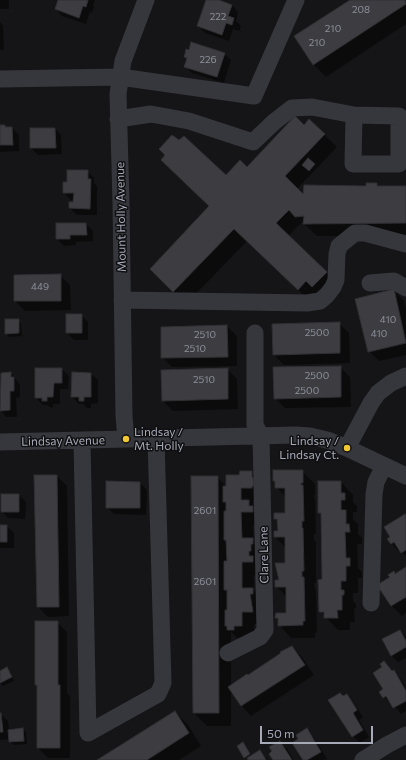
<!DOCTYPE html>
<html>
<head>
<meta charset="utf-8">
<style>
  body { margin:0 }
  #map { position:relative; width:406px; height:760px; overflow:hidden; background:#151517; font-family:Commissioner,sans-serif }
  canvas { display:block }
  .scale { position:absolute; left:260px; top:726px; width:113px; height:18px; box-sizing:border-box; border:2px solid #a7aab7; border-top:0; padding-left:5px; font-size:12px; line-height:14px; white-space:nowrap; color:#a7aab7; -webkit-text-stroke:3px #101012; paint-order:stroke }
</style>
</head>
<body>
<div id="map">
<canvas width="406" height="760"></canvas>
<div class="scale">50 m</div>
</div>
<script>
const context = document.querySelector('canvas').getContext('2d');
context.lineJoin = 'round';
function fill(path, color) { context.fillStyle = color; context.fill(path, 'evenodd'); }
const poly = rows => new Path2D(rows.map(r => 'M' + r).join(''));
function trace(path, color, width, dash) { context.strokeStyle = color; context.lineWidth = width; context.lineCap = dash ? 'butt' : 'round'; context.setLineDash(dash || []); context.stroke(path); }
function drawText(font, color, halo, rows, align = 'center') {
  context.font = font + ' Commissioner,sans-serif'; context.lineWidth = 3; context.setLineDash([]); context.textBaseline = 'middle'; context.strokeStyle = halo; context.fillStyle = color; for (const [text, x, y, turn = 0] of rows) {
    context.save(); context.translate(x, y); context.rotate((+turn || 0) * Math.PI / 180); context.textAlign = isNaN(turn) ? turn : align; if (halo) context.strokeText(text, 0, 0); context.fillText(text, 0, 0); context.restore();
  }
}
const shadow = poly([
  [0,0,9,0,9,9,0,9],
  [59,0,95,0,93,6,94,7,92,13,90,12,86,24,62,16,56,9],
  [207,0,216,0,232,5,238,12,236,21,241,26,239,31,233,29,229,41,205,33,198,26],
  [351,0,406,0,406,24,326,77,313,64],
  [0,22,3,26,4,50,0,50],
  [224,54,231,60,224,83,192,73,185,66,187,59,185,56],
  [309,120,337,147,297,189,304,196,376,184,379,187,406,187,406,236,317,236,302,222,288,236,339,285,311,302,247,241,186,304,151,269,210,206,226,176,247,168],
  [0,126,12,128,19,135,19,151,0,152],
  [55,129,61,135,62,154,38,155,31,148],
  [87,171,94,178,94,183,97,186,97,215,77,215,70,208,74,203,74,200,71,200,64,193,68,183],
  [86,224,93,231,93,241,76,242,76,245,64,246,57,239],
  [60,275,70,285,71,310,25,311,15,301,15,276],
  [394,291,404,301,406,309,406,355,379,361,369,351],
  [81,315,88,322,88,340,74,340,67,333],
  [18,320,21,323,22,336,9,337,6,333],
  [339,323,349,333,350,363,284,365,274,355],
  [227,326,237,336,237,366,172,367,162,357],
  [340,367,350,377,351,407,285,408,275,398],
  [36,369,62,369,69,376,68,389,60,389,60,404,53,404,53,408,50,407,47,405,43,405,36,398],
  [227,369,237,379,238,409,173,411,163,401],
  [11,373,20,385,20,397,16,398,17,417,6,417,0,410,0,379],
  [91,374,98,380,98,403,91,404,91,408,87,408,83,404,79,404,72,397],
  [302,471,315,484,315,495,314,495,314,497,315,499,316,534,314,534,314,540,316,542,316,583,314,583,315,589,316,591,317,633,315,633,315,638,291,638,279,625,279,620,276,617,287,614,287,597,276,586,280,581,286,564,286,548,275,537,279,532,278,522,275,519,286,514,286,497,276,487],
  [251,472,264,484,264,500,253,500,253,506,261,514,265,525,253,525,254,540,265,552,265,574,254,575,254,590,265,601,265,624,254,624,255,638,241,642,231,632,231,686,292,647,302,657,314,675,251,716,242,706,231,690,231,726,207,726,194,713,217,477,227,487,240,476],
  [57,476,67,486,69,616,48,617,38,607],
  [107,482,140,483,147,490,146,515,114,514,107,507],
  [341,482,353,495,353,502,357,506,357,512,353,512,353,519,358,524,358,534,362,538,362,544,357,544,358,568,362,572,362,578,358,578,358,593,353,593,353,601,356,604,356,608,354,608,355,622,350,622,350,630,338,630,320,611,323,580,323,516,319,512],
  [19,495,26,502,25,519,8,518,2,512],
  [406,517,406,556,400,549,398,551,388,539,392,537],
  [0,526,7,526,14,533,14,548,0,548],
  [406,568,406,613,402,616,392,606,379,585],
  [57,622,67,632,67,693,70,696,70,758,48,758,38,748,38,687,36,685],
  [400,631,406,637,406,658,398,662,391,655],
  [384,668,393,671,400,678,406,688,406,711,401,714,392,703,391,704,384,697],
  [7,669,10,672,14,681,3,686,0,683,0,672],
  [347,695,353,702,363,717,359,720,369,737,360,743,353,736,343,697],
  [175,712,188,725,201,746,179,760,99,760],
  [0,714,8,721,9,731,23,729,26,733,27,744,14,745,10,742,10,739,0,740],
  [306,729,313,736,327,759,325,760,304,760,300,739],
  [280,742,287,749,294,760,274,760,273,752],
  [243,743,252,756,260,752,268,760,248,760,245,757]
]);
const building = poly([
  [58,0,88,0,86,7,83,6,79,18,55,9,58,0],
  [206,0,219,0,232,5,228,16,234,18,232,25,226,23,222,35,197,26,206,0],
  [350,0,405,0,406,4,313,65,294,36,350,0],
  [191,42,225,53,217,77,184,67,187,58,184,57,185,54,186,49,189,50,191,42],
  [295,116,304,125,309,119,325,134,285,176,303,194,304,185,366,186,366,183,377,183,377,186,406,186,406,223,303,224,304,216,295,217,289,210,276,223,327,272,312,287,306,281,298,290,234,229,173,292,150,269,209,206,161,160,165,155,159,149,172,135,179,140,184,136,226,175,240,160,247,167,295,116],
  [0,125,5,125,5,127,12,127,13,145,0,145,0,125],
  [30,128,55,128,56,148,30,148,30,128],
  [308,158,315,164,309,171,302,165,308,158],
  [67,170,88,170,88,179,91,179,90,209,69,208,69,202,73,202,74,193,63,193,63,182,67,182,67,170],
  [56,223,86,223,87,235,70,235,70,239,56,239,56,223],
  [61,274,61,301,14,301,14,275,61,274],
  [394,289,406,343,368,352,355,299,394,289],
  [66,314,82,314,82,333,66,333,66,314],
  [5,319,19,319,19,333,5,334,5,319],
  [340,322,340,353,273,355,272,324,340,322],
  [227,325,228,357,161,358,161,327,227,325],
  [341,366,341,397,274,399,273,367,341,366],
  [35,368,62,368,62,383,54,383,53,397,47,397,47,401,42,401,42,398,35,398,35,368],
  [228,368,228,399,162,401,161,370,228,368],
  [11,372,11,377,14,377,14,391,10,391,10,410,0,411,1,373,11,372],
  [72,372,91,373,91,397,84,397,84,401,79,401,79,397,71,397,72,372],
  [273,470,303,470,303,483,301,483,301,485,303,485,304,521,302,521,302,528,303,528,304,571,302,571,302,577,304,577,305,621,303,621,303,625,278,626,278,618,275,618,276,613,286,613,286,587,275,587,275,580,279,580,275,563,285,563,285,537,274,537,274,531,278,531,277,519,274,519,274,513,285,513,285,488,275,488,275,481,273,481,273,470],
  [240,471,252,471,252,477,253,478,254,486,252,486,252,488,241,488,241,500,249,500,249,506,253,506,253,512,241,512,242,538,253,538,253,544,251,544,251,551,249,551,249,556,253,556,253,562,242,562,242,588,253,588,253,594,250,594,253,612,242,612,242,626,234,626,234,630,227,630,227,626,225,626,225,610,227,610,227,590,224,590,224,561,227,561,226,540,224,540,224,511,226,511,226,502,223,502,223,486,226,486,226,475,239,475,240,471],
  [34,475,57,475,59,607,37,607,34,475],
  [191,476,218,476,219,713,193,713,191,476],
  [106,481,140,482,140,508,106,508,106,481],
  [318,481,341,481,341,493,345,493,345,500,341,500,341,510,346,510,346,524,349,524,350,532,345,532,346,558,350,558,350,566,346,566,346,581,341,581,341,590,344,590,344,595,342,595,342,610,337,610,338,618,324,618,324,612,319,612,318,580,322,579,322,576,321,513,318,513,318,481],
  [1,494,19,494,19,512,1,512,1,494],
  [405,514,406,516,406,550,401,553,394,542,391,544,387,539,390,537,384,527,405,514],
  [0,525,7,525,7,542,0,542,0,525],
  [406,567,406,597,391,606,377,585,390,577,388,575,394,571,395,574,406,567],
  [35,621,58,621,58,685,60,685,60,748,37,748,37,685,35,685,35,621],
  [400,630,406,641,406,647,391,656,382,639,400,630],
  [292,646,305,665,241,706,228,687,247,674,248,675,281,653,280,652,292,646],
  [384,661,392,671,394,670,406,691,406,701,393,708,386,696,383,698,379,692,383,689,373,673,382,667,380,664,384,661],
  [7,667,12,677,0,683,0,671,7,667],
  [340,693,343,696,347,694,357,710,353,713,363,730,352,737,328,700,340,693],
  [175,711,189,733,147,760,97,760,175,711],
  [0,713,1,713,3,732,0,732,0,713],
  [23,728,24,741,9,742,8,730,23,728],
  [307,728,321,752,307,760,303,760,292,743,298,739,296,735,307,728],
  [280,741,292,760,273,760,269,754,272,751,269,747,280,741],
  [243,742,250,754,244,758,237,746,243,742],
  [260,750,266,760,248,760,247,758,260,750]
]);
const minor = poly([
  [0,79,120,77,254,96,296,0],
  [118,119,151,114,189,121,253,142,274,122,292,108,312,107,354,115,399,116,399,164,353,164,354,115],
  [370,283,394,281,406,288],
  [122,300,307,303,320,301,327,295,333,287,336,280,337,254,339,246,355,233,365,233,406,244],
  [126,439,124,416,121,203,118,94,123,61,146,0],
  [82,441,88,733,158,694,163,683,156,439],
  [0,442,211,437,296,435,310,436,327,440,347,448,406,476],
  [347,448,371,403,378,393,391,383,406,376],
  [371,603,374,494,376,482,384,466],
  [228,653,260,637,265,630,261,436,255,425,255,333],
  [363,760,387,745,406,735]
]);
const markers = [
  [126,439,4,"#f1c833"],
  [347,448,4,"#f1c833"]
];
const numberNames = [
  ["208",361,10],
  ["222",218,17],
  ["210",333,29],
  ["210",317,43],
  ["226",208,60],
  ["449",40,287],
  ["410",388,320],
  ["2500",317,333],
  ["410",379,334],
  ["2510",205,335],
  ["2510",195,349],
  ["2500",317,376],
  ["2510",204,380],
  ["2500",307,391],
  ["2601",205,511],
  ["2601",205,582]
];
const streetNames = [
  ["Mount Holly Avenue",121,217,-91],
  ["Lindsay Avenue",63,441,-1],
  ["Clare Lane",264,555,-91]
];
const poiNames = [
  ["Lindsay /",134,432],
  ["Mt. Holly",134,446],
  ["Lindsay /",339,441,"right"],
  ["Lindsay Ct.",339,455,"right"]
];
fill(shadow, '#0007');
fill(building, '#3d3d41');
trace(building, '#302f33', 1);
trace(minor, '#36373c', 17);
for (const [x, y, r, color] of markers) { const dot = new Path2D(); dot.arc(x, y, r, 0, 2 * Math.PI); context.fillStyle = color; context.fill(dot); trace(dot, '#101012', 1.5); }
drawText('10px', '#8c8f9a', null, numberNames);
drawText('12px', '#a7aab7', '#101012', streetNames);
drawText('12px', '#a7aab7', '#101012', poiNames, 'left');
</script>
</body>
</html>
